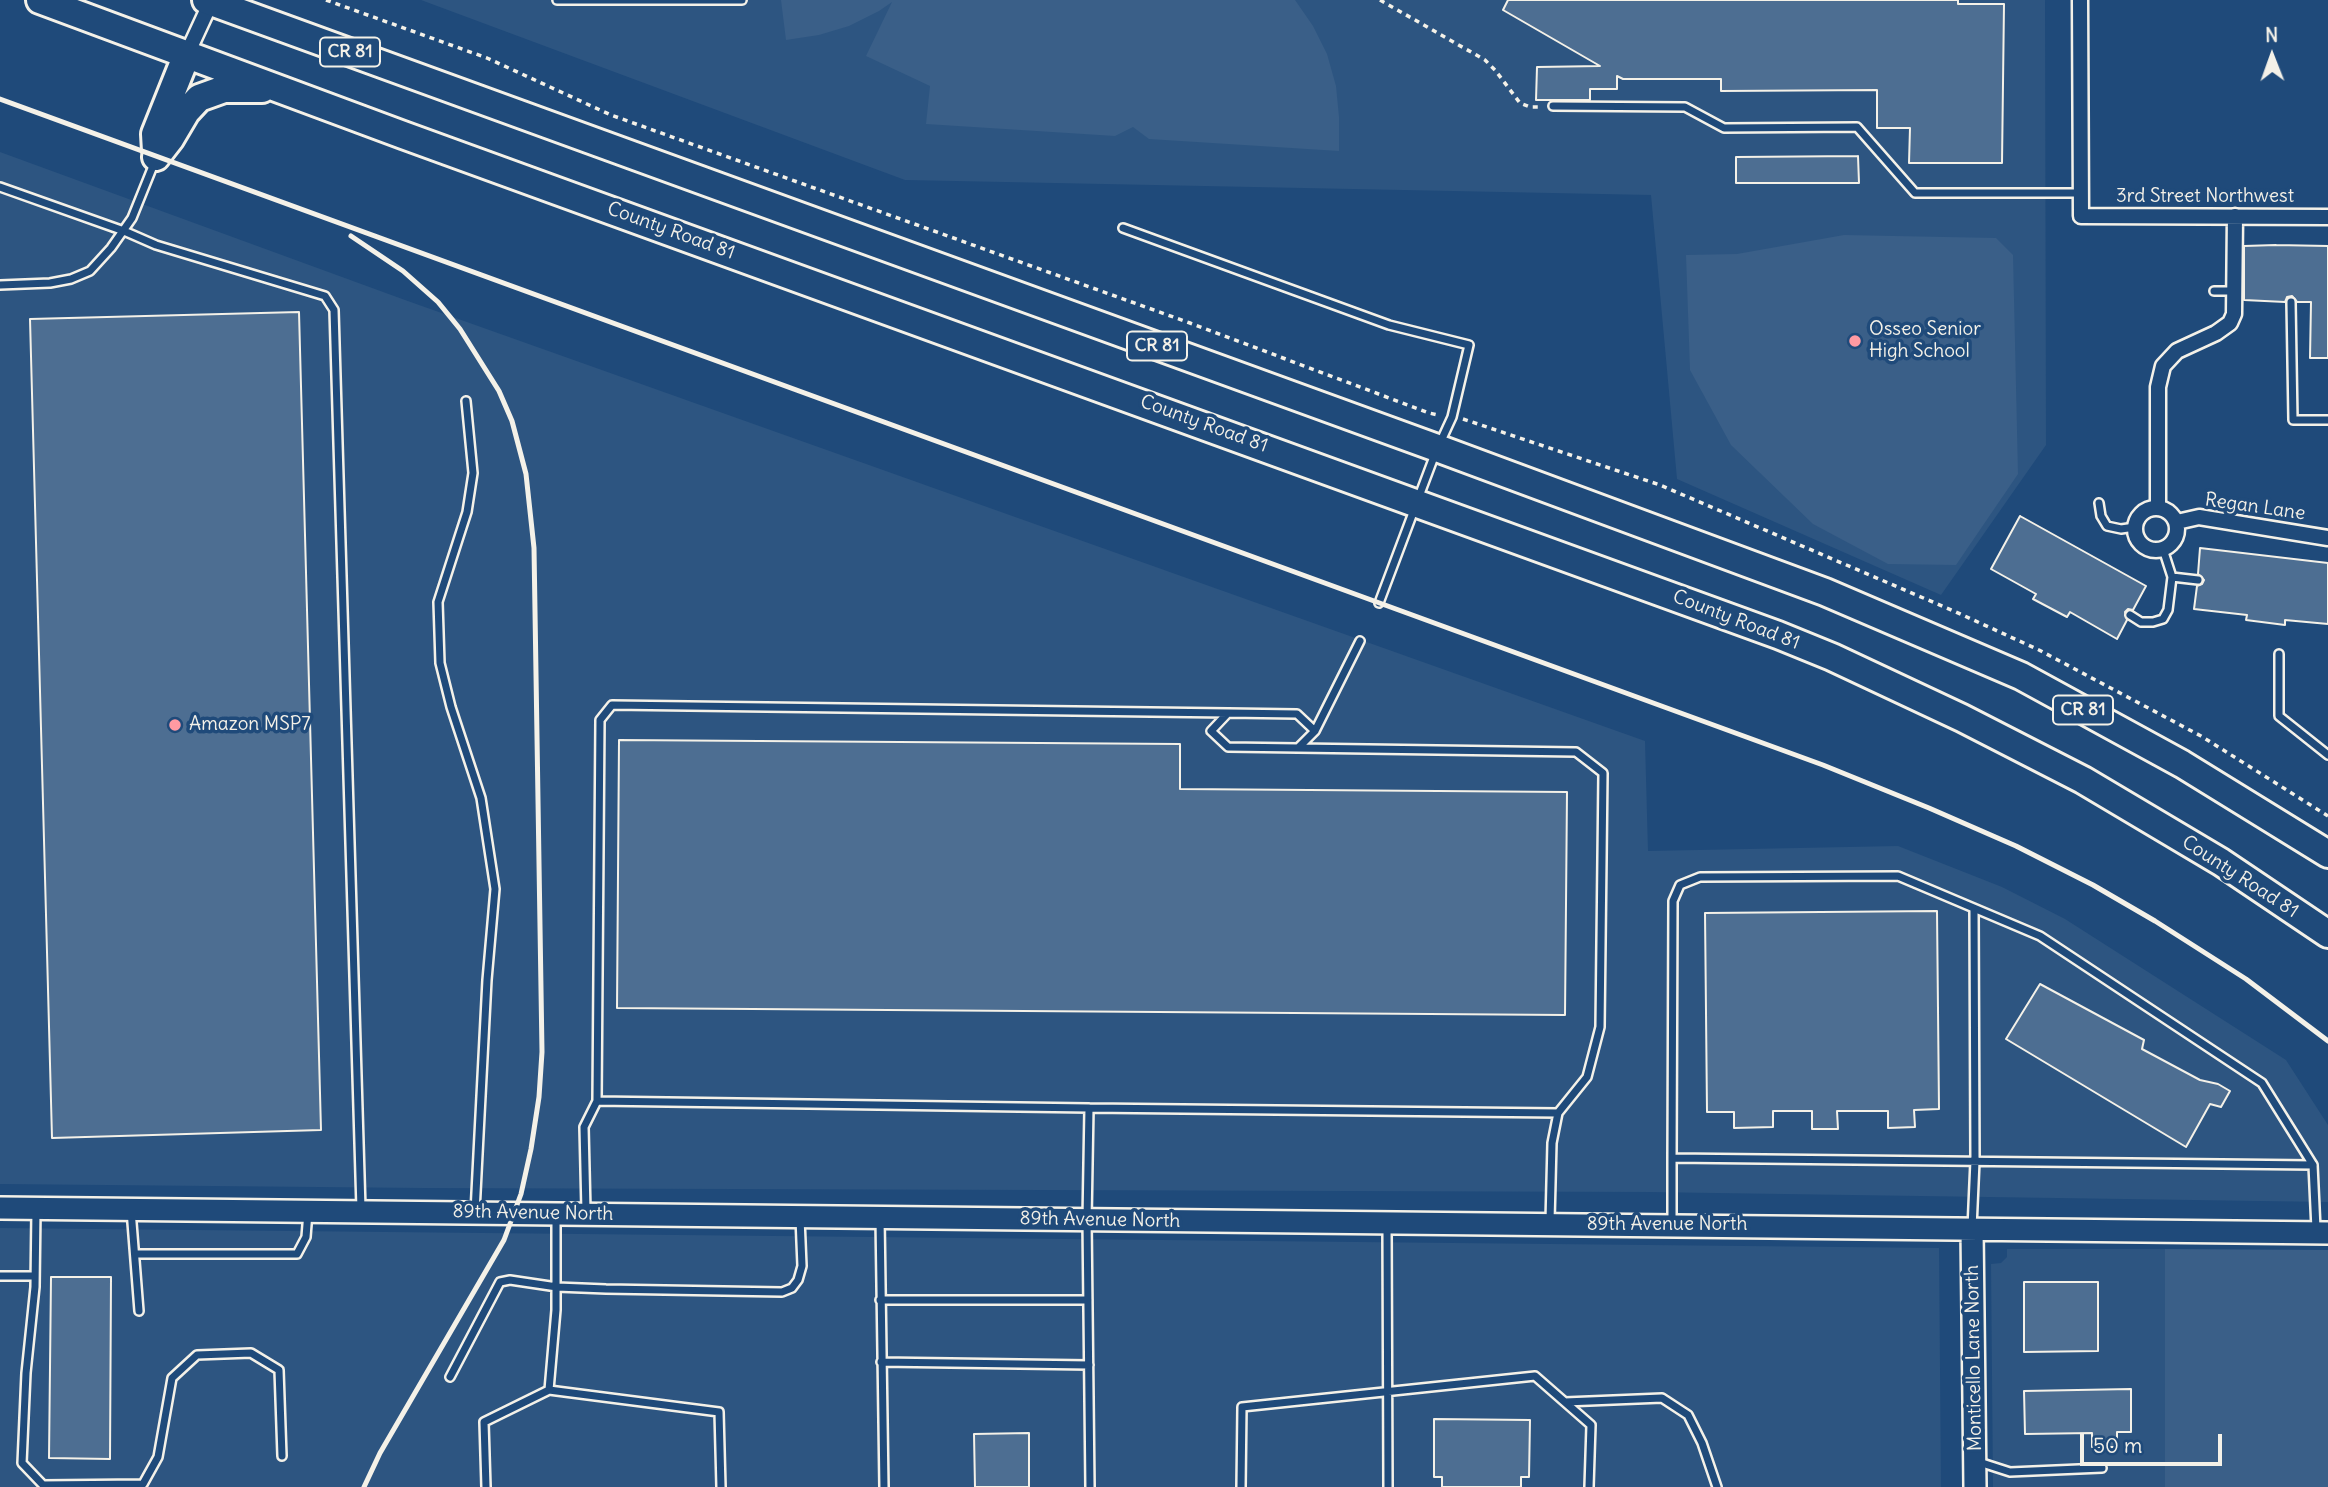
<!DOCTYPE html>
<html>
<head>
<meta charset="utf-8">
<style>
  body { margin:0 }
  #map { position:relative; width:2328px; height:1487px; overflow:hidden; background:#1f4a7a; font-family:Delius,sans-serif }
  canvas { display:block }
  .north { position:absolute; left:2237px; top:21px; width:70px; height:70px; -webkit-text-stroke:5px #1f4a7a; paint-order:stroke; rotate:359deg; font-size:19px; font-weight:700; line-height:28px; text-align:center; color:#f4f1e8 }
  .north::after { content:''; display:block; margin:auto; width:24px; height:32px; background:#f4f1e8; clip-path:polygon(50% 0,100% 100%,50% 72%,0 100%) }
  .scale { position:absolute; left:2080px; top:1434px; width:142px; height:32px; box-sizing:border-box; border:4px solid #f4f1e8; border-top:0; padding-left:9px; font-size:21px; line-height:24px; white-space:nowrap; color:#f4f1e8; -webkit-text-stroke:5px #1f4a7a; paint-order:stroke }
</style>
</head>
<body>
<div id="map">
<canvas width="2328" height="1487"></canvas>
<div class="north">N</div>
<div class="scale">50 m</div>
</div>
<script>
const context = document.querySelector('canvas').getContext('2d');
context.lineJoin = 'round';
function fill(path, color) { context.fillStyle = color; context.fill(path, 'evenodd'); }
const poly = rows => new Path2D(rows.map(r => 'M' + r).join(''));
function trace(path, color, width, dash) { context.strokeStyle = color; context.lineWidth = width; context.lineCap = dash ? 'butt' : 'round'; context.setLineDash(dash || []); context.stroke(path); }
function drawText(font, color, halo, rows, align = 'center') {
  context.font = font + ' Delius,sans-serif'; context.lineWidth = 7; context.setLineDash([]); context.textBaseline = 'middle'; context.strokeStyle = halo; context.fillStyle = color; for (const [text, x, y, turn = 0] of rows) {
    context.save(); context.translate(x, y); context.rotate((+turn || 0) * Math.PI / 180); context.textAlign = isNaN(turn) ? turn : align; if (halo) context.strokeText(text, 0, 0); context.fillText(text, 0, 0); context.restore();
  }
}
const built = poly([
  [421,0,2045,0,2046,445,1941,595,1677,479,1651,195,905,180],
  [0,152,405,300,1645,741,1648,851,1898,846,2002,887,2065,919,2286,1060,2328,1125,2328,1202,1647,1192,422,1188,0,1184],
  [0,1228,1939,1248,1941,1487,0,1487],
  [2007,1249,2165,1249,2165,1487,1993,1487,1991,1264,2001,1263,2007,1257]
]);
const green = poly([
  [781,0,1295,0,1313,26,1327,54,1336,86,1339,117,1339,151,1149,139,1133,127,1115,136,926,124,930,86,866,56,892,2,879,11,849,26,819,35,786,40],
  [1844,235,1996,238,2013,255,2018,474,1956,565,1888,564,1813,524,1731,445,1690,370,1686,255,1737,254],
  [2165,1249,2328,1250,2328,1487,2165,1487]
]);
const building = poly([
  [1508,0,1958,0,1958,4,2004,4,2002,163,1909,163,1910,128,1877,128,1877,90,1721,91,1721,79,1623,79,1617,76,1617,89,1590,89,1590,100,1536,100,1537,67,1600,66,1503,10,1508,0],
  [1858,156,1859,183,1736,183,1736,157,1858,156],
  [2276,245,2328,246,2328,358,2310,358,2311,302,2297,302,2292,296,2287,297,2285,302,2244,300,2244,246,2276,245],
  [299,312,321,1130,52,1138,30,319,299,312],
  [2020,516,2146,586,2133,610,2128,609,2125,612,2127,620,2117,639,2070,612,2067,617,2033,599,2036,594,1991,569,2020,516],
  [2200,548,2328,563,2328,624,2285,620,2285,625,2246,620,2247,615,2194,609,2197,586,2202,584,2204,580,2198,574,2200,548],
  [619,740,1180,744,1180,789,1567,792,1565,1015,617,1008,619,740],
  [1937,911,1939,1109,1914,1110,1915,1127,1888,1128,1888,1111,1837,1111,1838,1129,1812,1129,1812,1111,1773,1111,1773,1127,1734,1128,1734,1112,1707,1112,1705,913,1937,911],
  [2040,984,2144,1040,2142,1049,2200,1080,2218,1084,2230,1091,2221,1107,2210,1104,2186,1147,2006,1039,2040,984],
  [51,1277,111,1277,110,1459,49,1458,51,1277],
  [2024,1282,2098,1282,2098,1351,2024,1352,2024,1282],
  [2131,1389,2131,1432,2117,1432,2117,1447,2092,1447,2092,1433,2025,1434,2024,1391,2131,1389],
  [1434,1419,1530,1420,1529,1477,1521,1477,1521,1487,1442,1487,1442,1477,1434,1477,1434,1419],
  [1029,1433,1029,1487,975,1487,974,1434,1029,1433]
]);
const path = poly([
  [326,0,487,58,611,115,1190,323,1429,413,1438,415],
  [1380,0,1485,60,1495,70,1520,103,1530,107,1540,107],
  [1463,419,1660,485,1956,612,2039,650,2201,736,2328,816]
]);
const lane = poly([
  [557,0,742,0],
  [1553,106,1685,107,1724,128,1857,127,1915,193,2081,193],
  [0,187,124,231,156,245,325,296,334,310,361,1209],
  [1123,228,1389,325,1469,345,1452,417,1440,443],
  [0,285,50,283,71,279,90,271,111,248,132,218,155,161],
  [2214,291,2234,291],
  [2291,302,2293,420,2328,420],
  [466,401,473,473,467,512,438,602,440,663,451,707,481,798,495,889,487,980,475,1212],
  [1418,499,1435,454],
  [2099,503,2101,516,2107,526,2121,529,2135,527],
  [2172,577,2198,580],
  [1379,603,1414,510],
  [2130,615,2141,622,2153,622,2163,619,2168,610,2172,577,2163,549],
  [2279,654,2279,716,2328,755],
  [1315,731,1297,714,1228,713,1211,731,1228,747,1298,748,1315,731,1360,641],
  [1298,748,1576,752,1603,773,1600,1027,1587,1077,1558,1113,1552,1143,1550,1221],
  [597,1101,600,720,612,705,1228,713],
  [1672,1158,1673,901,1680,885,1700,877,1898,876,2040,936,2262,1083,2313,1165],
  [36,1210,35,1287,26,1373,22,1463,43,1485,143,1484,158,1457,172,1378,197,1355,251,1353,279,1370,282,1456],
  [131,1210,139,1311],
  [586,1211,584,1127,597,1101,1089,1108],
  [880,1218,884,1487],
  [1672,1225,1672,1158,2313,1165,2316,1229],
  [1387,1227,1388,1487],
  [1972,1228,1975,1161,1974,909],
  [136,1254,297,1254,306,1237,308,1212],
  [0,1276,35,1276],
  [880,1300,1088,1300],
  [881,1362,1089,1365],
  [450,1377,500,1282,510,1280,557,1287,606,1289,782,1292,792,1288,798,1280,802,1266,800,1218],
  [549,1390,556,1310,556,1217],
  [1565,1402,1662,1398,1688,1415,1702,1443,1717,1487],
  [1979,1462,2010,1472,2102,1468],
  [486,1487,484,1422,549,1390,719,1412,721,1487],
  [1090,1487,1087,1220,1089,1108,1558,1113],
  [1241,1487,1242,1407,1535,1376,1591,1425,1589,1487]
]);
const street = poly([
  [2080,0,2081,216,2328,217],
  [187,54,211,2],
  [2158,507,2158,387,2163,366,2177,351,2216,333,2230,323,2234,314,2235,216],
  '2135 529a21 21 0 1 1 42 0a21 21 0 1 1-42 0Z',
  [2177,522,2199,517,2328,538]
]);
const secondary = poly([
  [0,1208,2328,1233],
  [1972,1229,1975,1487]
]);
const highway = poly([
  [40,0,403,135,1778,635,1832,657,1962,718,2083,780,2221,862,2328,934],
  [206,0,1437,448,1825,592,2021,676,2182,764,2328,854],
  [156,151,155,134,187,54],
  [156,157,170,139,186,112,199,98,224,89,262,89]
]);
const rail = poly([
  [0,99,1823,765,1929,808,2016,846,2093,885,2155,921,2246,979,2328,1041],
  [351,236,403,271,438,302,460,329,499,391,512,421,526,474,534,548,542,1052,539,1097,531,1149,521,1194,504,1240,380,1453,364,1487]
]);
const markers = [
  [1855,341,7,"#ff9aa2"],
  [175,725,7,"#ff9aa2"]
];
const shields = [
  [350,52,60],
  [1157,346,60],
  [2083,710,60]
];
const shieldNames = [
  ["CR 81",350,52],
  ["CR 81",1157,346],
  ["CR 81",2083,710]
];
const streetNames = [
  ["3rd Street Northwest",2205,197],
  ["County Road 81",671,231,20],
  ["County Road 81",1204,424,20],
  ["Regan Lane",2255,507,8],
  ["County Road 81",1736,620,21],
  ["County Road 81",2240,877,33],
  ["89th Avenue North",533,1213,1],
  ["89th Avenue North",1100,1220,1],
  ["89th Avenue North",1667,1225],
  ["Monticello Lane North",1974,1358,-91]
];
const poiNames = [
  ["Osseo Senior",1869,330],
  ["High School",1869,352],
  ["Amazon MSP7",189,725]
];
fill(built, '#2d5581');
fill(green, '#3a5f88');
fill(building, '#4d6e92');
trace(building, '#f4f1e8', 2);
trace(lane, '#f4f1e8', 12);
trace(street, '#f4f1e8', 19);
trace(secondary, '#f4f1e8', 26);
trace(highway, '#f4f1e8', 32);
trace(path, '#f4f1e8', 3.5, [5, 5]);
trace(lane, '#1f4a7a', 7);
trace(street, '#1f4a7a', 14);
trace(secondary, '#1f4a7a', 21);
trace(highway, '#1f4a7a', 26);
trace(rail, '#f4f1e8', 5);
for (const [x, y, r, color] of markers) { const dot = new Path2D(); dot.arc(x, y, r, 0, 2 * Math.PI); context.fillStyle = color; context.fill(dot); trace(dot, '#1f4a7a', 2.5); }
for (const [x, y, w] of shields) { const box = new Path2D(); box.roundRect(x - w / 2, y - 14.5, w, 29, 5); context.fillStyle = '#1f4a7a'; context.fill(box); trace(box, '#f4f1e8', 2); }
drawText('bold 18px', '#f4f1e8', null, shieldNames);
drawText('19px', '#f4f1e8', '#1f4a7a', streetNames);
drawText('19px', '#f4f1e8', '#1f4a7a', poiNames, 'left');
</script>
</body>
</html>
